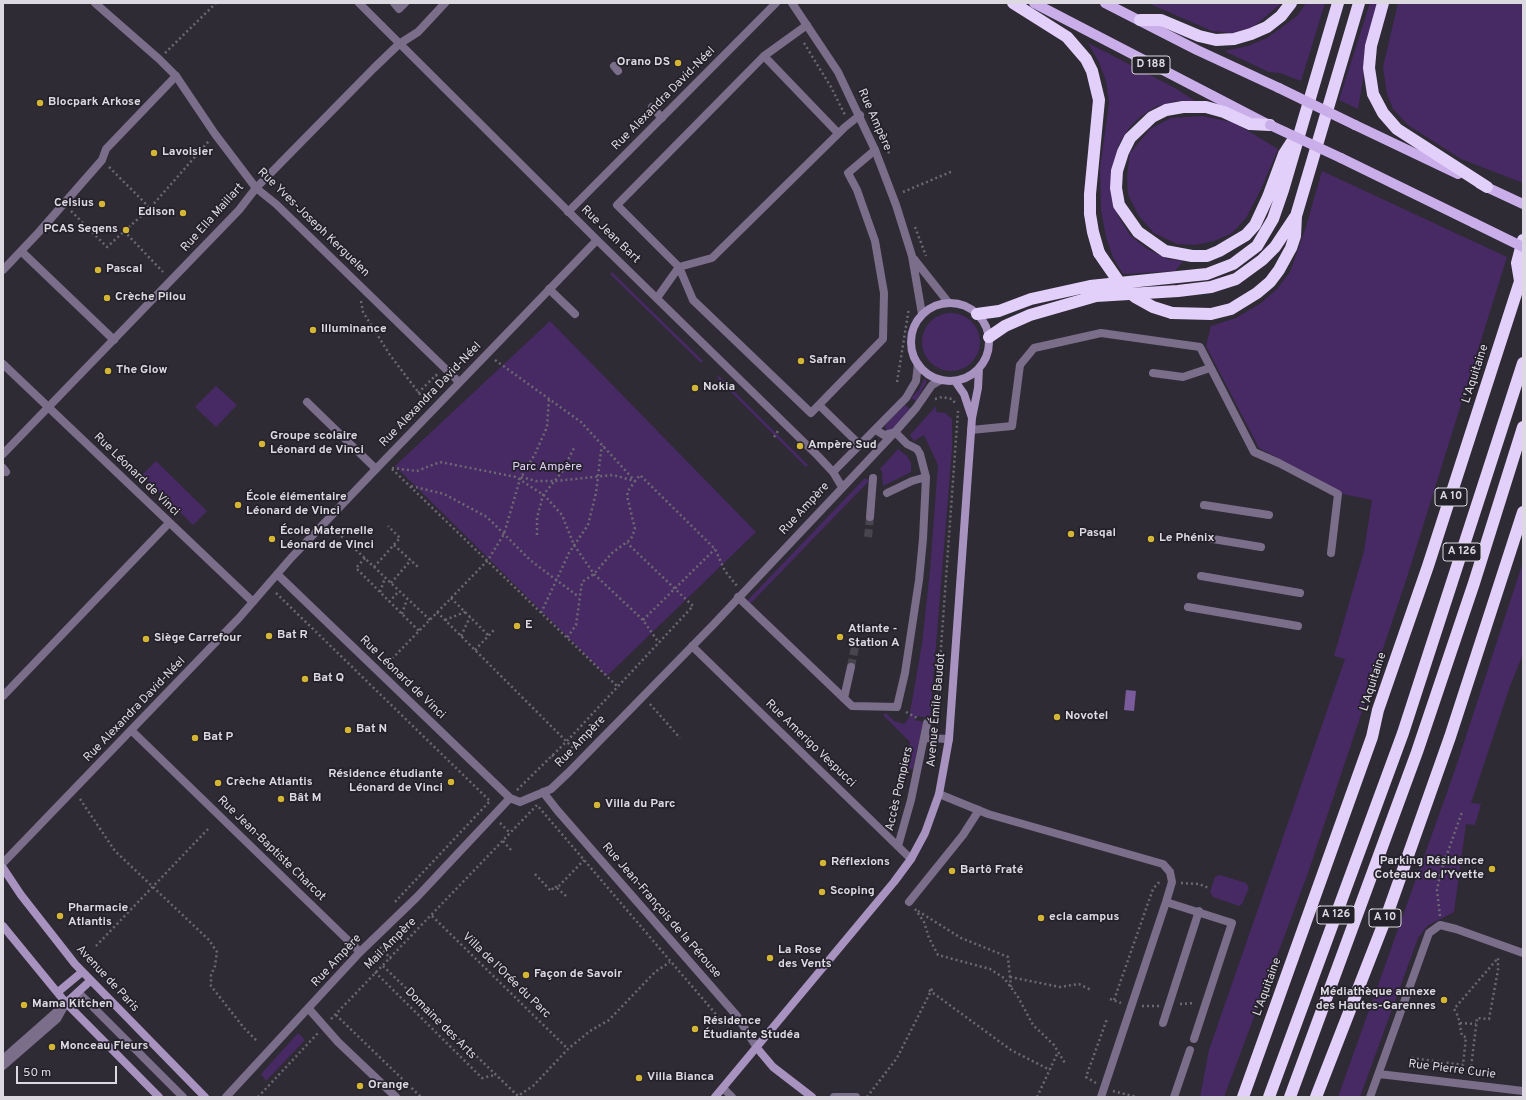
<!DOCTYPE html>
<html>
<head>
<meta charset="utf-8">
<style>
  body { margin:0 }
  #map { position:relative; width:1526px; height:1100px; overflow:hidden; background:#2f2b35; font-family:Overpass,sans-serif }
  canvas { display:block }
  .frame { position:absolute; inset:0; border:4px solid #dcd9e0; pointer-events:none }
  .scale { position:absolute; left:16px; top:1066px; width:101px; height:18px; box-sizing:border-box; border:2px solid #dcd9e0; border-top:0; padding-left:5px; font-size:12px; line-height:14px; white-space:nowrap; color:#dcd9e0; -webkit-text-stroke:3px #25212b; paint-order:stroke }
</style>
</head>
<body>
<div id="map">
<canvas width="1526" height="1100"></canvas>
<div class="frame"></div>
<div class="scale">50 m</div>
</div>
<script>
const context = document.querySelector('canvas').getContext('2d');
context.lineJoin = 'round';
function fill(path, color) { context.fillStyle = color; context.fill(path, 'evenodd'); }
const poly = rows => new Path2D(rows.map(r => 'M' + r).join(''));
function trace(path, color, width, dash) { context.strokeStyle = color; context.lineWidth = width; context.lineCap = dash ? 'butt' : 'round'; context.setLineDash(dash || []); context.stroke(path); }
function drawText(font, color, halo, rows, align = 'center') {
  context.font = font + ' Overpass,sans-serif'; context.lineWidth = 3.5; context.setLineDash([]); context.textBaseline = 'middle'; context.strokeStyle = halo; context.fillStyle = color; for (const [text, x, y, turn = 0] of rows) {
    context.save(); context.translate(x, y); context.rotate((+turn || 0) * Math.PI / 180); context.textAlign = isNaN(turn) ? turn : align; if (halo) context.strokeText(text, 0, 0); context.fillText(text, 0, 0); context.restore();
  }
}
const green = poly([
  [1148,3,1282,3,1253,27,1232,33,1212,31],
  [1306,3,1325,3,1301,81,1280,73,1269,72,1224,51,1248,46,1267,38,1297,16],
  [1370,3,1381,3,1368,49,1358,109,1339,100],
  [1398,3,1523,3,1523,183,1461,159,1408,125,1393,109,1387,94,1383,67],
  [1088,43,1175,88,1195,101,1176,101,1155,107,1140,117,1129,128,1119,144,1113,169,1114,194,1118,216,1130,235,1147,249,1168,259,1183,261,1175,271,1123,274,1113,257,1106,237,1101,210,1100,169,1109,103,1106,81,1098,60],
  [1203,116,1235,123,1278,149,1261,189,1246,218,1232,233,1214,241,1195,245,1177,244,1154,233,1138,215,1128,194,1127,177,1130,153,1150,129,1171,118],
  [1322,171,1507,257,1408,574,1308,873,1224,1097,1200,1097,1209,1050,1345,659,1334,656,1364,551,1372,500,1323,490,1323,482,1259,448,1206,346,1211,326,1236,318,1261,303,1277,289,1290,272,1305,230],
  [612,272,703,361,701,363,610,274],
  '922 342a29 29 0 1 1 58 0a29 29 0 1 1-58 0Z',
  [550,321,756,532,607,676,395,466],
  [719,376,808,465,806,467,717,378],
  [924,379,927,381,916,401,911,398,919,390],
  [216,386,237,405,216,427,195,407],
  [905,405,911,410,891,431,887,431,885,427,887,423],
  [936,406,936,412,945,413,952,419,952,449,930,718,915,716,915,720,923,722,913,769,905,768,910,742,883,715,886,713,894,721,904,724,909,718,922,644,930,570,938,465,924,435,914,441,910,435],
  [898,449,907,456,911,463,911,472,883,486,882,472,880,469],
  [156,461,207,511,193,525,142,475],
  [865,478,869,481,749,605,746,602],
  [1523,562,1523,654,1510,686,1471,803,1481,804,1475,825,1466,824,1454,912,1427,926,1418,938,1360,1097,1338,1097,1455,770],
  [1220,875,1246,883,1249,888,1242,904,1239,906,1213,897,1210,892,1215,877],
  [298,1033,305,1040,266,1081,261,1074]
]);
const water = poly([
  [1126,690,1136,691,1134,711,1124,710]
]);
const streetTunnel = poly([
  [868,537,870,517],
  [851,667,855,647]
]);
const path = poly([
  [804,43,831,87,845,115],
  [165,53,216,3],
  [885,142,890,156],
  [109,167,150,208],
  [903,192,953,171],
  [71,211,107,247,150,208,209,141],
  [915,227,926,256],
  [124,231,163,272],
  [361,301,363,312,390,355,425,401],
  [495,360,581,422,635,481,640,475,715,549,725,571,737,586],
  [897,382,909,308],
  [418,393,436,375,438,377],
  [935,399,942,397,952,399,955,403],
  [774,437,778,431],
  [392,468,417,471,440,462,516,477,545,496,562,515,574,545,594,574,643,620,659,643],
  [392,469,618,687],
  [521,477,536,481,555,481,613,475,635,481,628,491,627,496,635,529,631,539,612,553,594,574,582,582,576,625,567,638],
  [411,486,444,494,487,517,530,560,579,597],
  [334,529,430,620],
  [537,535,537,518,543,495,562,472,574,448],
  [394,545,418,567],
  [365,558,356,568,419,631],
  [374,567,400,538,388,526],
  [391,583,411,560],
  [380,592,385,578],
  [276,593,490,801,393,904],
  [451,598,489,636],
  [389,602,399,591],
  [437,612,575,750],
  [541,613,569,553,588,525,596,493,601,451,604,446],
  [402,614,407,599],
  [445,620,465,612],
  [643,620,715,549],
  [461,636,470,617],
  [475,650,494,630],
  [385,666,488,560,504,534,520,479,535,454,547,427,549,398],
  [650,704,680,738],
  [906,712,919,719],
  [936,717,958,411],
  [552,755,562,765],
  [517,790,567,741,693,606,627,543],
  [80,799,115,851,209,940,217,952,215,966,211,975,211,986,244,1028,257,1041],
  [500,823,510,833],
  [503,841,511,850],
  [535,874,551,891,555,886,557,888,584,860],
  [1181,883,1199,884,1209,888],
  [557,888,566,896],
  [915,909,924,922,929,938,938,955,990,969,1004,978,1018,997,1033,1025,1054,1045,1066,1065],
  [918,911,961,938,1008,957,1011,987],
  [432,916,568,1049],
  [1440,916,1437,890,1441,871,1462,812],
  [96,946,209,828],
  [380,947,391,959],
  [383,966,518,1096,533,1086,568,1049,590,1031,609,1020,655,972,670,962],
  [375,972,482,1078,495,1075],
  [1010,977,1060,987,1079,984,1091,990],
  [929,990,1011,1050,1050,1070],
  [1110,999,1121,1003],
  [1114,1000,1153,889,1158,883,1162,883],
  [1180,1004,1195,1003],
  [1142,1006,1159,1006],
  [336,1015,421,1097],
  [331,1019,537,805,726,1026,730,1023],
  [1460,1023,1476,1024],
  [1411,1068,1412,1058,1463,1065,1466,1037,1462,1036,1458,1016,1454,1009,1498,958],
  [1470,1076,1477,1018,1489,1019,1498,970,1498,958],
  [1096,1083,1086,1077,1107,1019],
  [1113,1091,1137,1097],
  [258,1097,318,1033],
  [867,1097,897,1058,933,987],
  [1037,1097,1058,1052]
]);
const lane = poly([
  [359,3,382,26],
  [394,3,399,9,405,3],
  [807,25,764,56,617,205,679,267,693,300,811,413,883,339,884,293,875,241,857,190,848,173,875,150],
  [764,56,838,133],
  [614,66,618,71],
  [652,107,662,118],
  [21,251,114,340],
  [3,270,39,232,102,160,106,149,176,76],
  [549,289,575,314],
  [657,298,679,267,712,258,845,127,860,115],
  [1153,373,1183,377,1210,368],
  [307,402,376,469],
  [819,405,860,445],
  [971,430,1012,426,1020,365,1034,348,1101,333,1200,347,1254,452,1279,463,1338,494,1331,553],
  [3,468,6,472],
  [887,493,912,481,926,477],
  [1204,505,1269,515],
  [1207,538,1261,547],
  [1201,576,1300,593],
  [738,597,852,706,897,707,905,673,919,580,923,539,926,477,920,454,917,449,907,444,895,432,884,435,876,430],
  [1188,607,1298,626],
  [3,696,169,523],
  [924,738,949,739],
  [939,794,988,814,1163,864,1170,872,1172,882,1166,902,1101,1097],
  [898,846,911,800,927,723],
  [909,902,963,835,979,810],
  [1166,902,1232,923,1194,1039],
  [78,992,183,1097],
  [309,1009,338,1042,396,1097],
  [1163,1023,1199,911],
  [3,1059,63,1006],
  [723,1088,732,1097],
  [834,1097,856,1097],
  [1174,1097,1190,1050]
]);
const street = poly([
  [95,3,159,59,176,76,215,134,256,188,276,204,459,382],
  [792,3,838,72,875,150,896,205,912,256,922,314],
  [382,26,597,240,818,456,833,472,842,487],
  [568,212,776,3],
  [914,259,948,302],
  [3,364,253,602],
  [3,454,239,210,256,188,374,68,399,44,418,32,445,3],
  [833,472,906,398,916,381,918,364],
  [870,517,873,478],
  [277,574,510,798,520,802,551,789,569,772,713,625,895,432,916,408,932,385,941,380],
  [692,646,911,859],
  [844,698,851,667],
  [132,731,360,952],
  [543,792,557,810,737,1016,757,1048],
  [3,863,239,618,291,558,376,469,597,240],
  [3,1066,57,1019,66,1003],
  [1379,1074,1523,1091],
  [226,1097,360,952,417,897,510,798],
  [1370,1097,1429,933,1440,925,1456,929,1523,953]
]);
const secondary = poly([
  '911 342a39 39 0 1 1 78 0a39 39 0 1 1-78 0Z',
  [955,381,964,394,972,418],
  [3,868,21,895,75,964,205,1097],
  [3,926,66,1003,159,1097],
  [58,992,82,972],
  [66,1003,90,981],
  [757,1048,773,1067,812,1097],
  [715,1097,894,882,911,859,925,833,939,794,949,739,972,418,978,388,979,368]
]);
const primary = poly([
  [1034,3,1267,124],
  [1105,3,1197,50,1279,88],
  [1355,125,1458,174],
  [1341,158,1474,223],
  [1480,184,1523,204]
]);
const highway = poly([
  [1013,3,1067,37,1086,59,1092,71,1099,100,1090,194,1090,214,1093,232,1099,253],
  [1383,3,1371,46,1369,68,1373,94,1383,113,1397,129,1487,187],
  [1140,20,1161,20,1199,36,1216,40,1234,39,1251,34,1267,27,1281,16,1291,3],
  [1270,125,1250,124,1224,112,1206,107,1183,107,1166,110,1152,117,1130,138,1123,152,1117,171,1116,188,1119,205,1138,232,1165,251,1192,256,1207,256,1219,251,1246,235,1255,225,1268,197,1284,154,1295,137],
  [1520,281,1517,263,1523,240],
  [1172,313,1211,314,1231,309,1257,293,1270,282,1279,270,1291,248,1295,236,1296,216,1359,3],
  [977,314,999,311,1031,299,1090,286,1207,274,1233,264,1257,246,1273,219,1283,190,1338,3],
  [989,337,1005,326,1030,315,1096,296,1178,291,1211,287,1236,279,1262,260,1275,247,1295,217],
  [1243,1097,1372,737,1378,710,1428,566,1523,272],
  [1269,1097,1403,733,1523,363],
  [1290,1097,1417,752,1474,583,1523,427],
  [1316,1097,1387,915,1450,737,1523,512]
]);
const primaryBridge = poly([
  [1279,88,1355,125],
  [1270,125,1341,158],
  [1474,223,1523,247]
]);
const highwayBridge = poly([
  [1099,253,1121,285,1135,297,1153,307,1172,313]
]);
const markers = [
  [678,63,4,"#d4b635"],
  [40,103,4,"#d4b635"],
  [154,153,4,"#d4b635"],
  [102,204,4,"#d4b635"],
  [183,213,4,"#d4b635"],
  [126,230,4,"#d4b635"],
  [98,270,4,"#d4b635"],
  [107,298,4,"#d4b635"],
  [313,330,4,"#d4b635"],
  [801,361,4,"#d4b635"],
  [108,371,4,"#d4b635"],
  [695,388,4,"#d4b635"],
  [262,444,4,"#d4b635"],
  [800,446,4,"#d4b635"],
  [238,505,4,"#d4b635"],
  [1071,534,4,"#d4b635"],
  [272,539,4,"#d4b635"],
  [1151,539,4,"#d4b635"],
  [517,626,4,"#d4b635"],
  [269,636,4,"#d4b635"],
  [840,637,4,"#d4b635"],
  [146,639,4,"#d4b635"],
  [305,679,4,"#d4b635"],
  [1057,717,4,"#d4b635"],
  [348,730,4,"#d4b635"],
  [195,738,4,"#d4b635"],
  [451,782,4,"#d4b635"],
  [218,783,4,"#d4b635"],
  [281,799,4,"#d4b635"],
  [597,805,4,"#d4b635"],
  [823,863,4,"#d4b635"],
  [1492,869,4,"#d4b635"],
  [952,871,4,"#d4b635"],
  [822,892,4,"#d4b635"],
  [60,916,4,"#d4b635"],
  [1041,918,4,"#d4b635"],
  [770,958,4,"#d4b635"],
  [526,975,4,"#d4b635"],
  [1444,1000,4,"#d4b635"],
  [24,1005,4,"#d4b635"],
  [695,1029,4,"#d4b635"],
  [52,1047,4,"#d4b635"],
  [639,1078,4,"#d4b635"],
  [360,1086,4,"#d4b635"]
];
const shields = [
  [1151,65,38],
  [1451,497,32],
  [1462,552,38],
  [1336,915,38],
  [1385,918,32]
];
const shieldNames = [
  ["D 188",1151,65],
  ["A 10",1451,497],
  ["A 126",1462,552],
  ["A 126",1336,915],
  ["A 10",1385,918]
];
const poiNames = [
  ["Orano DS",670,63,"right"],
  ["Blocpark Arkose",48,103],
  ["Lavoisier",162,153],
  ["Celsius",94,204,"right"],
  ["Edison",175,213,"right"],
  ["PCAS Seqens",118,230,"right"],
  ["Pascal",106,270],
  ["Crèche Pilou",115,298],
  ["Illuminance",321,330],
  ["Safran",809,361],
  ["The Glow",116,371],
  ["Nokia",703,388],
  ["Groupe scolaire",270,437],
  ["Léonard de Vinci",270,451],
  ["Ampère Sud",808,446],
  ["École élémentaire",246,498],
  ["Léonard de Vinci",246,512],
  ["École Maternelle",280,532],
  ["Léonard de Vinci",280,546],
  ["Pasqal",1079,534],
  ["Le Phénix",1159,539],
  ["E",525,626],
  ["Atlante -",848,630],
  ["Station A",848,644],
  ["Bat R",277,636],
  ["Siège Carrefour",154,639],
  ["Bat Q",313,679],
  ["Novotel",1065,717],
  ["Bat N",356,730],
  ["Bat P",203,738],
  ["Résidence étudiante",443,775,"right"],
  ["Léonard de Vinci",443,789,"right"],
  ["Crèche Atlantis",226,783],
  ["Bât M",289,799],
  ["Villa du Parc",605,805],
  ["Parking Résidence",1484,862,"right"],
  ["Coteaux de l’Yvette",1484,876,"right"],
  ["Réflexions",831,863],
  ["Bartô Fraté",960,871],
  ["Scoping",830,892],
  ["Pharmacie",68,909],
  ["Atlantis",68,923],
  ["ecla campus",1049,918],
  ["La Rose",778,951],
  ["des Vents",778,965],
  ["Façon de Savoir",534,975],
  ["Médiathèque annexe",1436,993,"right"],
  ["des Hautes-Garennes",1436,1007,"right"],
  ["Mama Kitchen",32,1005],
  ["Résidence",703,1022],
  ["Étudiante Studéa",703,1036],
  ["Monceau Fleurs",60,1047],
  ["Villa Bianca",647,1078],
  ["Orange",368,1086]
];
const streetNames = [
  ["Rue Alexandra David-Néel",664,99,-45],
  ["Rue Ampère",874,120,66],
  ["Rue Ella Maillart",213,218,-48],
  ["Rue Yves-Joseph Kerguelen",313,223,44],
  ["Rue Jean Bart",610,235,44],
  ["L'Aquitaine",1476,374,-72],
  ["Rue Alexandra David-Néel",431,395,-46],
  ["Rue Léonard de Vinci",136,475,44],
  ["Rue Ampère",805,509,-47],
  ["Rue Léonard de Vinci",402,678,44],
  ["L'Aquitaine",1374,682,-72],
  ["Rue Alexandra David-Néel",135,710,-46],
  ["Avenue Émile Baudot",937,710,-85],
  ["Rue Ampère",581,742,-46],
  ["Rue Amerigo Vespucci",810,744,44],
  ["Accès Pompiers",900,789,-77],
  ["Rue Jean-Baptiste Charcot",271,849,44],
  ["Rue Jean-François de la Pérouse",661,911,49],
  ["Mail Ampère",391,944,-45],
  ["Rue Ampère",337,961,-47],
  ["Villa de l'Orée du Parc",506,976,44],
  ["Avenue de Paris",107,979,47],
  ["L'Aquitaine",1268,987,-70],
  ["Domaine des Arts",440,1024,45],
  ["Rue Pierre Curie",1452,1070,7]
];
const parkNames = [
  ["Parc Ampère",547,468]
];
fill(green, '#472964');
fill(water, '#7a5b9b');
trace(streetTunnel, '#49454f', 8, [8, 4]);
trace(path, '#6c6972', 2.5, [2, 3]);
trace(lane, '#7b6e8b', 8);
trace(street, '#7b6e8b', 8);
trace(secondary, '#a792c0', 8);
trace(primary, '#c9aeea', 10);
trace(highway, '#e2cffa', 12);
trace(primaryBridge, '#c9aeea', 10);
trace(highwayBridge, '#e2cffa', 12);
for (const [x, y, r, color] of markers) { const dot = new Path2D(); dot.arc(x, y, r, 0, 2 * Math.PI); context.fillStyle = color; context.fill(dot); trace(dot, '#25212b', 1.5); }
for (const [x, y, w] of shields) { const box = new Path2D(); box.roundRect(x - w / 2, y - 9, w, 18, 3); context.fillStyle = '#25212b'; context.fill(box); trace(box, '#dcd9e0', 1); }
drawText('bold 11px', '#dcd9e0', null, shieldNames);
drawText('bold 12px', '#dcd9e0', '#25212b', poiNames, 'left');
drawText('12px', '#dcd9e0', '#25212b', streetNames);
drawText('12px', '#e1d1f6', '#25212b', parkNames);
</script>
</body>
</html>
